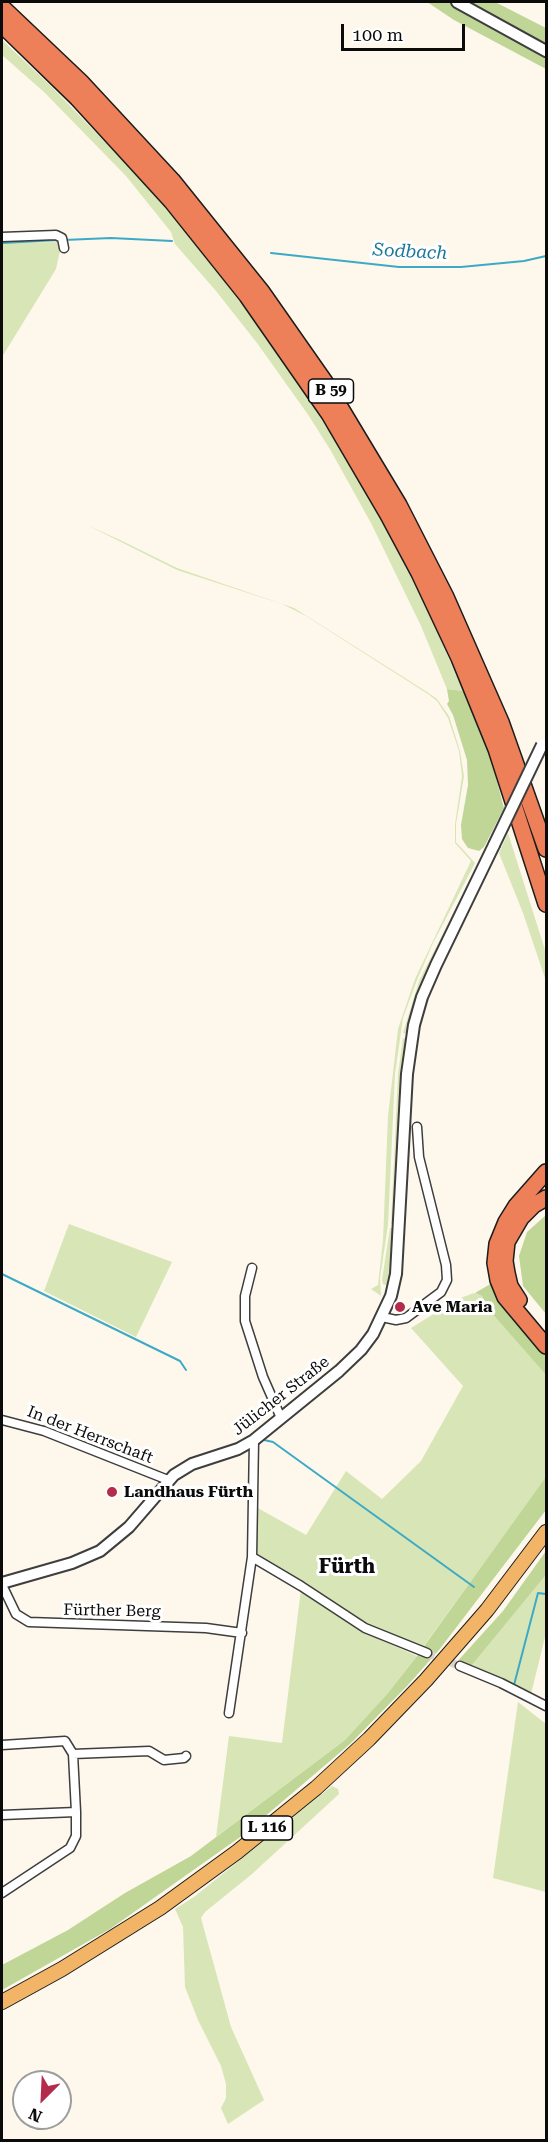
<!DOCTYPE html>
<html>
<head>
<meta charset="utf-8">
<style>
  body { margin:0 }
  #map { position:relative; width:548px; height:2142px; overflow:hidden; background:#fef7eb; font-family:"Roboto Serif",serif }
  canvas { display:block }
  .frame { position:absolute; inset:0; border:3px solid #0b0b0b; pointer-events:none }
  .north { position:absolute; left:12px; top:2070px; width:60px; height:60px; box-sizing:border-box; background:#fff; border:2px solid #9d9d9d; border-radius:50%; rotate:204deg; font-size:16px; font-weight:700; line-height:24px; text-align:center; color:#0b0b0b }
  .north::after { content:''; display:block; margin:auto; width:21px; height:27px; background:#b42b4c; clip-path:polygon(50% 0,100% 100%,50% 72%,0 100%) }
  .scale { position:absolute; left:341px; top:24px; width:124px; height:27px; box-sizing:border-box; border:3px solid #0b0b0b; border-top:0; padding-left:8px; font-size:18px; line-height:21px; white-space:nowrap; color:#0b0b0b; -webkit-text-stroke:4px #fff; paint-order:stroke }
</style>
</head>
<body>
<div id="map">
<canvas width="548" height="2142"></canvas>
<div class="frame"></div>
<div class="north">N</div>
<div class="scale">100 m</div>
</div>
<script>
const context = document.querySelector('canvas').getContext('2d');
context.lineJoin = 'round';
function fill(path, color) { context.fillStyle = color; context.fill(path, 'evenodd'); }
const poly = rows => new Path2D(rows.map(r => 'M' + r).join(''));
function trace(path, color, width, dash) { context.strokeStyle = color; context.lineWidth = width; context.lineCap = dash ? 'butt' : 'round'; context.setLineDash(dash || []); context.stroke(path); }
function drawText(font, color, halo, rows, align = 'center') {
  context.font = font + ' "Roboto Serif",serif'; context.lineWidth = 6; context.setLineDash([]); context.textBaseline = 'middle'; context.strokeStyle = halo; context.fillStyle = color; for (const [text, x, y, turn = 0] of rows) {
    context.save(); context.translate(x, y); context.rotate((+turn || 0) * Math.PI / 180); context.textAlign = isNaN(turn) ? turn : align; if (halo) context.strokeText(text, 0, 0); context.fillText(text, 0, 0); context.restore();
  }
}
const green = poly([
  [2,40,50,85,133,171,178,222,261,329,333,437,382,521,428,610,463,691,447,689,421,626,372,525,331,451,309,416,257,343,216,291,175,244,171,232,126,176,44,92,2,55],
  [57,242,60,251,56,269,2,357,2,243],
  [87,525,120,540,177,568,294,608,427,692,437,699,449,716,460,751,464,776,456,824,456,842,475,863,433,943,417,980,403,1018,395,1074,388,1225,380,1278,381,1296,371,1289,378,1285,383,1240,388,1116,398,1029,415,979,471,861,455,843,455,824,462,776,459,751,448,718,437,701,428,694,306,616,282,604,177,570],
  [508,833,546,953,546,981,523,913,499,853],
  [476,868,476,872,407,1034,403,1033,419,981],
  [403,1038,407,1039,403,1073,395,1223,391,1224,398,1074],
  [69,1224,172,1262,136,1337,44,1291],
  [390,1228,395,1228,388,1286,383,1284,382,1280],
  [474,1293,482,1296,488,1309,546,1375,546,1478,423,1647,361,1622,255,1553,256,1507,306,1535,346,1471,382,1499,421,1461,463,1386,411,1328,458,1299],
  [546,1575,546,1633,531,1694,472,1665],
  [301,1589,363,1632,417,1656,388,1693,345,1740,216,1837,229,1736,282,1743],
  [518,1702,546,1724,546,1892,493,1878],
  [332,1786,338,1789,339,1794,252,1874,205,1912,201,1918,231,2027,264,2100,228,2124,221,2108,226,2098,226,2084,221,2066,198,2020,185,1987,183,1927,175,1909,194,1897]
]);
const forest = poly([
  [427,2,449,2,546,56,546,69,454,20],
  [465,2,495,2,546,28,546,46],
  [447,689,463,691,491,759,504,808,484,847,479,851,468,848,462,839,461,825,468,785,467,760,453,715,447,704,449,701],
  [546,1215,546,1314,523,1286,519,1256,527,1232],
  [492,1283,504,1308,546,1356,546,1375,488,1309,482,1296,475,1293],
  [546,1477,546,1510,439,1650,408,1685,350,1744,243,1835,110,1929,2,1990,2,1965,68,1930,125,1893,191,1856,345,1740,388,1693,417,1656],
  [546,1551,546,1575,472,1665,455,1664,503,1611]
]);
const stream = poly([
  [64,240,111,238,172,241],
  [2,243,59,240],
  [271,253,399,267,461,267,524,261,546,256],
  [2,1274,180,1361,186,1370],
  [264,1440,273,1442,474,1587],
  [514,1685,538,1593,546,1594]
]);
const minorTunnel = poly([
  [427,1653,460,1666]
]);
const minor = poly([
  [2,237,56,235,62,238,64,248],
  [252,1268,245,1296,245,1321,263,1377,281,1418],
  [382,1317,396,1320,406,1318,441,1292,447,1280,446,1265,419,1157,417,1127],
  [2,1420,44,1431,168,1480],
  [254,1440,252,1557,301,1586,365,1628,427,1653],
  [2,1585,16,1614,29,1622,206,1628,242,1633],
  [460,1666,501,1683,546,1706],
  [229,1713,252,1557],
  [2,1745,65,1741,73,1754],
  [2,1815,76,1812,73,1754,149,1751,164,1760,184,1758,186,1756],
  [2,1893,70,1848,76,1836,76,1812]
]);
const tertiary = poly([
  [457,2,546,51],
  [2,1583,72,1563,100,1551,129,1527,174,1475,192,1464,238,1449,254,1440,339,1371,361,1350,373,1334,391,1296,396,1274,407,1074,414,1025,422,997,436,965,494,845]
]);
const primary = poly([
  [2,2002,62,1969,160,1908,237,1852,316,1788,369,1739,426,1680,487,1610,546,1532]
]);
const motorway = poly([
  [2,7,82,83,172,180,262,292,325,382,399,505,446,597,501,722,546,849],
  [2,25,77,98,172,202,247,296,329,414,388,515,419,573,459,658,496,749,546,904],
  [546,1172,516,1206,506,1222,497,1244,495,1263,498,1280,505,1297,546,1346],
  [519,1300,510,1286,507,1273,505,1261,507,1242,521,1218,534,1205,546,1198]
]);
const tertiaryBridge = poly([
  [494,845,542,745]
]);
const markers = [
  [400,1307,6,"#b42b4c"],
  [112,1492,6,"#b42b4c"]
];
const shields = [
  [331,391,45],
  [267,1828,51]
];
const shieldNames = [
  ["B 59",331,391],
  ["L 116",267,1828]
];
const poiNames = [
  ["Ave Maria",412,1307],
  ["Landhaus Fürth",124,1492]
];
const streetNames = [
  ["Jülicher Straße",281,1396,-38],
  ["In der Herrschaft",90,1435,21],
  ["Fürther Berg",112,1611,1]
];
const waterNames = [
  ["Sodbach",410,252,3]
];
const quarterNames = [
  ["Fürth",347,1567]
];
fill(green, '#d8e6b7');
fill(forest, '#bfd697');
trace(stream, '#3caac6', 2);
trace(minorTunnel, '#dad4c9', 8, [8, 4]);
trace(minor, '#3e3e3e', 11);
trace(tertiary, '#3e3e3e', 14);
trace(primary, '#1c1c1c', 16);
trace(motorway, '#1c1c1c', 18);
trace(minor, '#fff', 8);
trace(tertiary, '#fff', 10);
trace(primary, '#f2b567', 14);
trace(motorway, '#ed8059', 15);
trace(tertiaryBridge, '#3e3e3e', 14, []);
trace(tertiaryBridge, '#fff', 10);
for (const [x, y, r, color] of markers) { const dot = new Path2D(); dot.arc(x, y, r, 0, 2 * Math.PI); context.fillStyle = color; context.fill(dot); trace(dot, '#fff', 2); }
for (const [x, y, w] of shields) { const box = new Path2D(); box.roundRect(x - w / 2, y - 12, w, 24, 4.5); context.fillStyle = '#fff'; context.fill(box); trace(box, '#0b0b0b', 1.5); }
drawText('bold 15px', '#0b0b0b', null, shieldNames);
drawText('bold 16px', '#0b0b0b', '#fff', poiNames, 'left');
drawText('16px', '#0b0b0b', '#fff', streetNames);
drawText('italic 18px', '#1b7896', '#fff', waterNames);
drawText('bold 20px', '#0b0b0b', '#fff', quarterNames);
</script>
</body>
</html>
